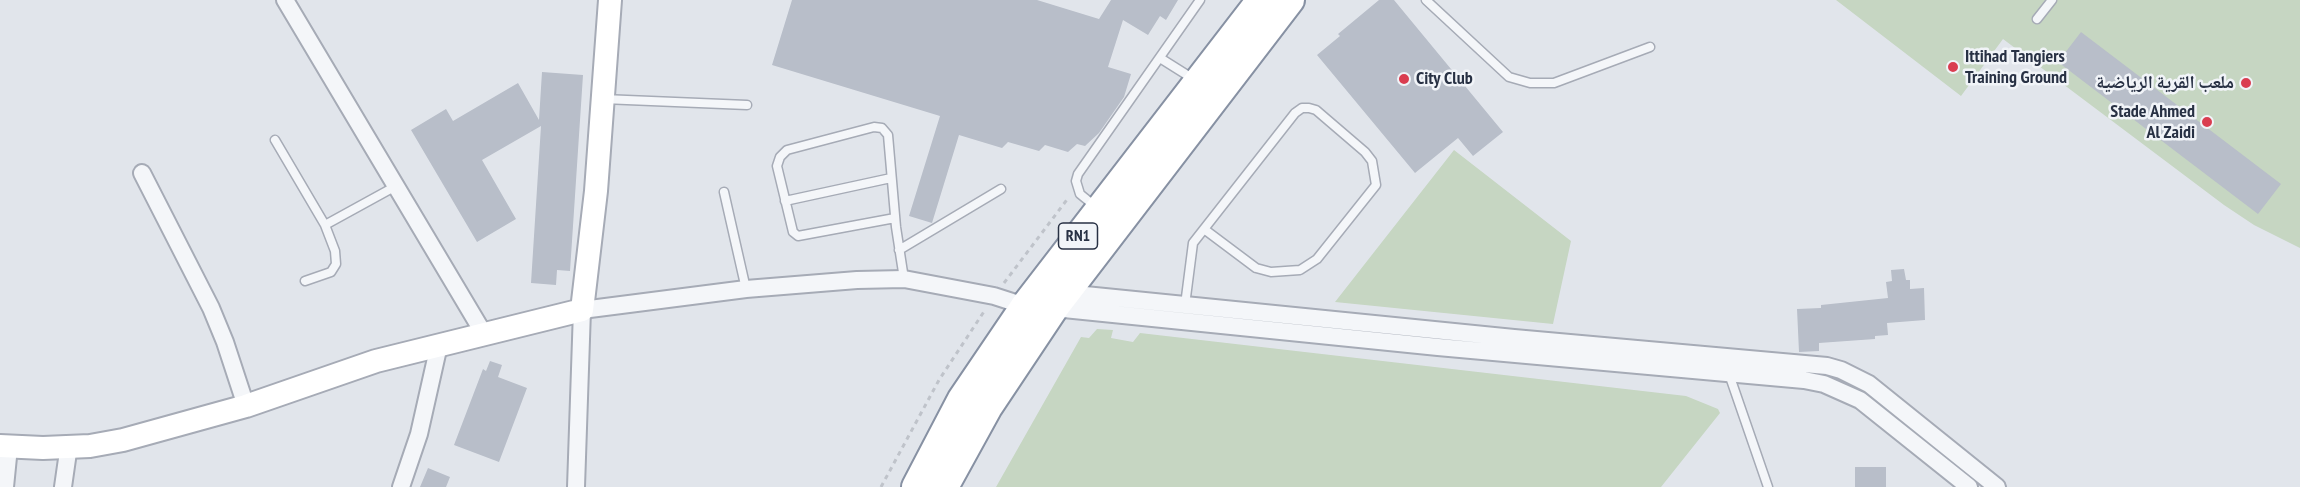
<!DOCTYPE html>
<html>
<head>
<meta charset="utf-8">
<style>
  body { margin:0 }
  canvas { display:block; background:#e1e5eb }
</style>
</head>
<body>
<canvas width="2300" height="487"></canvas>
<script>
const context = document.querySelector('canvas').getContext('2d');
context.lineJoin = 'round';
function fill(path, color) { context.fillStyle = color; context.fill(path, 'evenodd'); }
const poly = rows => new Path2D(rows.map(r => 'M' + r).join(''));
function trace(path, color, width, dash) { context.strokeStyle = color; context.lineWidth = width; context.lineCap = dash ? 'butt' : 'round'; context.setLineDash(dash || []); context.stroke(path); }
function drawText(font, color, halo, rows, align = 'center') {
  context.font = font + ' "PT Sans Narrow","Noto Naskh Arabic",sans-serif'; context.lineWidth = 5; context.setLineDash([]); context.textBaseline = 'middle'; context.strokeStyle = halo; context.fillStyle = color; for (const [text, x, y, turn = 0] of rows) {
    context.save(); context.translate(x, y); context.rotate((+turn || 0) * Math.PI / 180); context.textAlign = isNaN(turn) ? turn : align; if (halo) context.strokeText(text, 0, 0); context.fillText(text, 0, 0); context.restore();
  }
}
const green = poly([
  [1836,0,2300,0,2300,248,2254,225,2224,205,2003,39,1961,96],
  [1454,150,1571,241,1553,324,1335,302],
  [1097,329,1113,330,1111,338,1133,342,1140,333,1686,396,1718,409,1720,413,1661,487,996,487,1081,337,1089,338]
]);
const building = poly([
  [792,0,1037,0,1099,19,1111,0,1178,0,1166,20,1160,16,1148,35,1123,20,1108,67,1131,74,1124,97,1099,133,1085,146,1077,144,1068,152,1045,145,1039,151,1008,142,1002,148,959,135,932,223,909,216,940,116,772,65],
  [1379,0,1394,0,1503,132,1473,156,1458,138,1415,173,1317,55,1340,36,1338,34],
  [2081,32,2281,184,2258,214,2058,62],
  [542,72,583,75,570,271,557,270,556,285,531,283,541,126,482,160,516,219,477,242,411,130,446,109,453,121,518,83,539,120],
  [1904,269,1906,280,1910,280,1910,289,1924,288,1925,320,1887,323,1888,335,1875,336,1875,339,1819,343,1819,351,1799,352,1797,309,1821,308,1821,305,1888,298,1886,282,1892,281,1891,270],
  [490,361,502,365,498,377,527,388,499,462,454,445,483,369,486,371],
  [1855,467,1886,467,1886,487,1855,487],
  [428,468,450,477,446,487,420,487]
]);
const path = poly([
  [1004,283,1069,197],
  [881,487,939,380,985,310]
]);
const lane = poly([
  [1426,0,1509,77,1530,83,1554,83,1650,47],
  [2037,19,2052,0],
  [1160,58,1195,80],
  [603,99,747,105],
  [275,140,325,225],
  [724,192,746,289],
  [785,201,891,178],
  [1096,207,1080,194,1076,181,1078,174,1200,0],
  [895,218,798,236,793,232,777,166,780,157,787,150,874,127,882,128,888,135,896,227,904,279],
  [899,250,1001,189],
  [305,281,331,272,336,264,335,251,325,225,396,186],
  [1185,305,1193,243,1295,113,1302,108,1309,108,1316,110,1365,152,1372,161,1376,185,1317,259,1300,270,1271,272,1256,268,1204,229],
  [1729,374,1768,487]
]);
const street = poly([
  [285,0,484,334],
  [142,173,211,308,225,342,246,406],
  [1065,293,1514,338,1827,366,1841,370,1869,384,1997,487],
  [1054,308,1438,347,1804,380,1824,384,1860,400,1969,487],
  [5,487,9,447],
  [63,487,69,445],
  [401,487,419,434,439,345],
  [576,487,582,310,746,289,857,280,904,279,994,296,1025,306]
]);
const secondary = poly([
  [0,446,43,448,90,446,123,440,246,406,376,361,582,310,596,191,610,0]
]);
const highway = poly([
  [916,487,962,399,1025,306,1261,0],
  [944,487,988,407,1054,308,1290,0]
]);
const markers = [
  [1953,67,6,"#da3d50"],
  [1404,79,6,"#da3d50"],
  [2246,83,6,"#da3d50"],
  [2207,122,6,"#da3d50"]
];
const shields = [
  [1078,236,39]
];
const shieldNames = [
  ["RN1",1078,236]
];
const poiNames = [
  ["Ittihad Tangiers",1965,57],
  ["Training Ground",1965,78],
  ["City Club",1416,79],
  ["ملعب القرية الرياضية",2234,83,"right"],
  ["Stade Ahmed",2195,112,"right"],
  ["Al Zaidi",2195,133,"right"]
];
fill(green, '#c6d6c2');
fill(building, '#b8bec9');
trace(lane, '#a6abb6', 11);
trace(street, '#a6abb6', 20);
trace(secondary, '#a6abb6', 26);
trace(highway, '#8791a3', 32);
trace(path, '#bfc3ca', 3, [4.5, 4.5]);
trace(lane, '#f4f6f9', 8);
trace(street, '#f4f6f9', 16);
trace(secondary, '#fff', 22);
trace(highway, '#fff', 28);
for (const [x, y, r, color] of markers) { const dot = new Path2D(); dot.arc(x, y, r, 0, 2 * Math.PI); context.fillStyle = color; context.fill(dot); trace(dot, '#f1f4f8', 2); }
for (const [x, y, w] of shields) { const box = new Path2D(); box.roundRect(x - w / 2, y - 13, w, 26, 4.5); context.fillStyle = '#f1f4f8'; context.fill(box); trace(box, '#283144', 1.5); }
drawText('bold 16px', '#283144', null, shieldNames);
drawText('bold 18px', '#283144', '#f1f4f8', poiNames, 'left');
</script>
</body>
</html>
